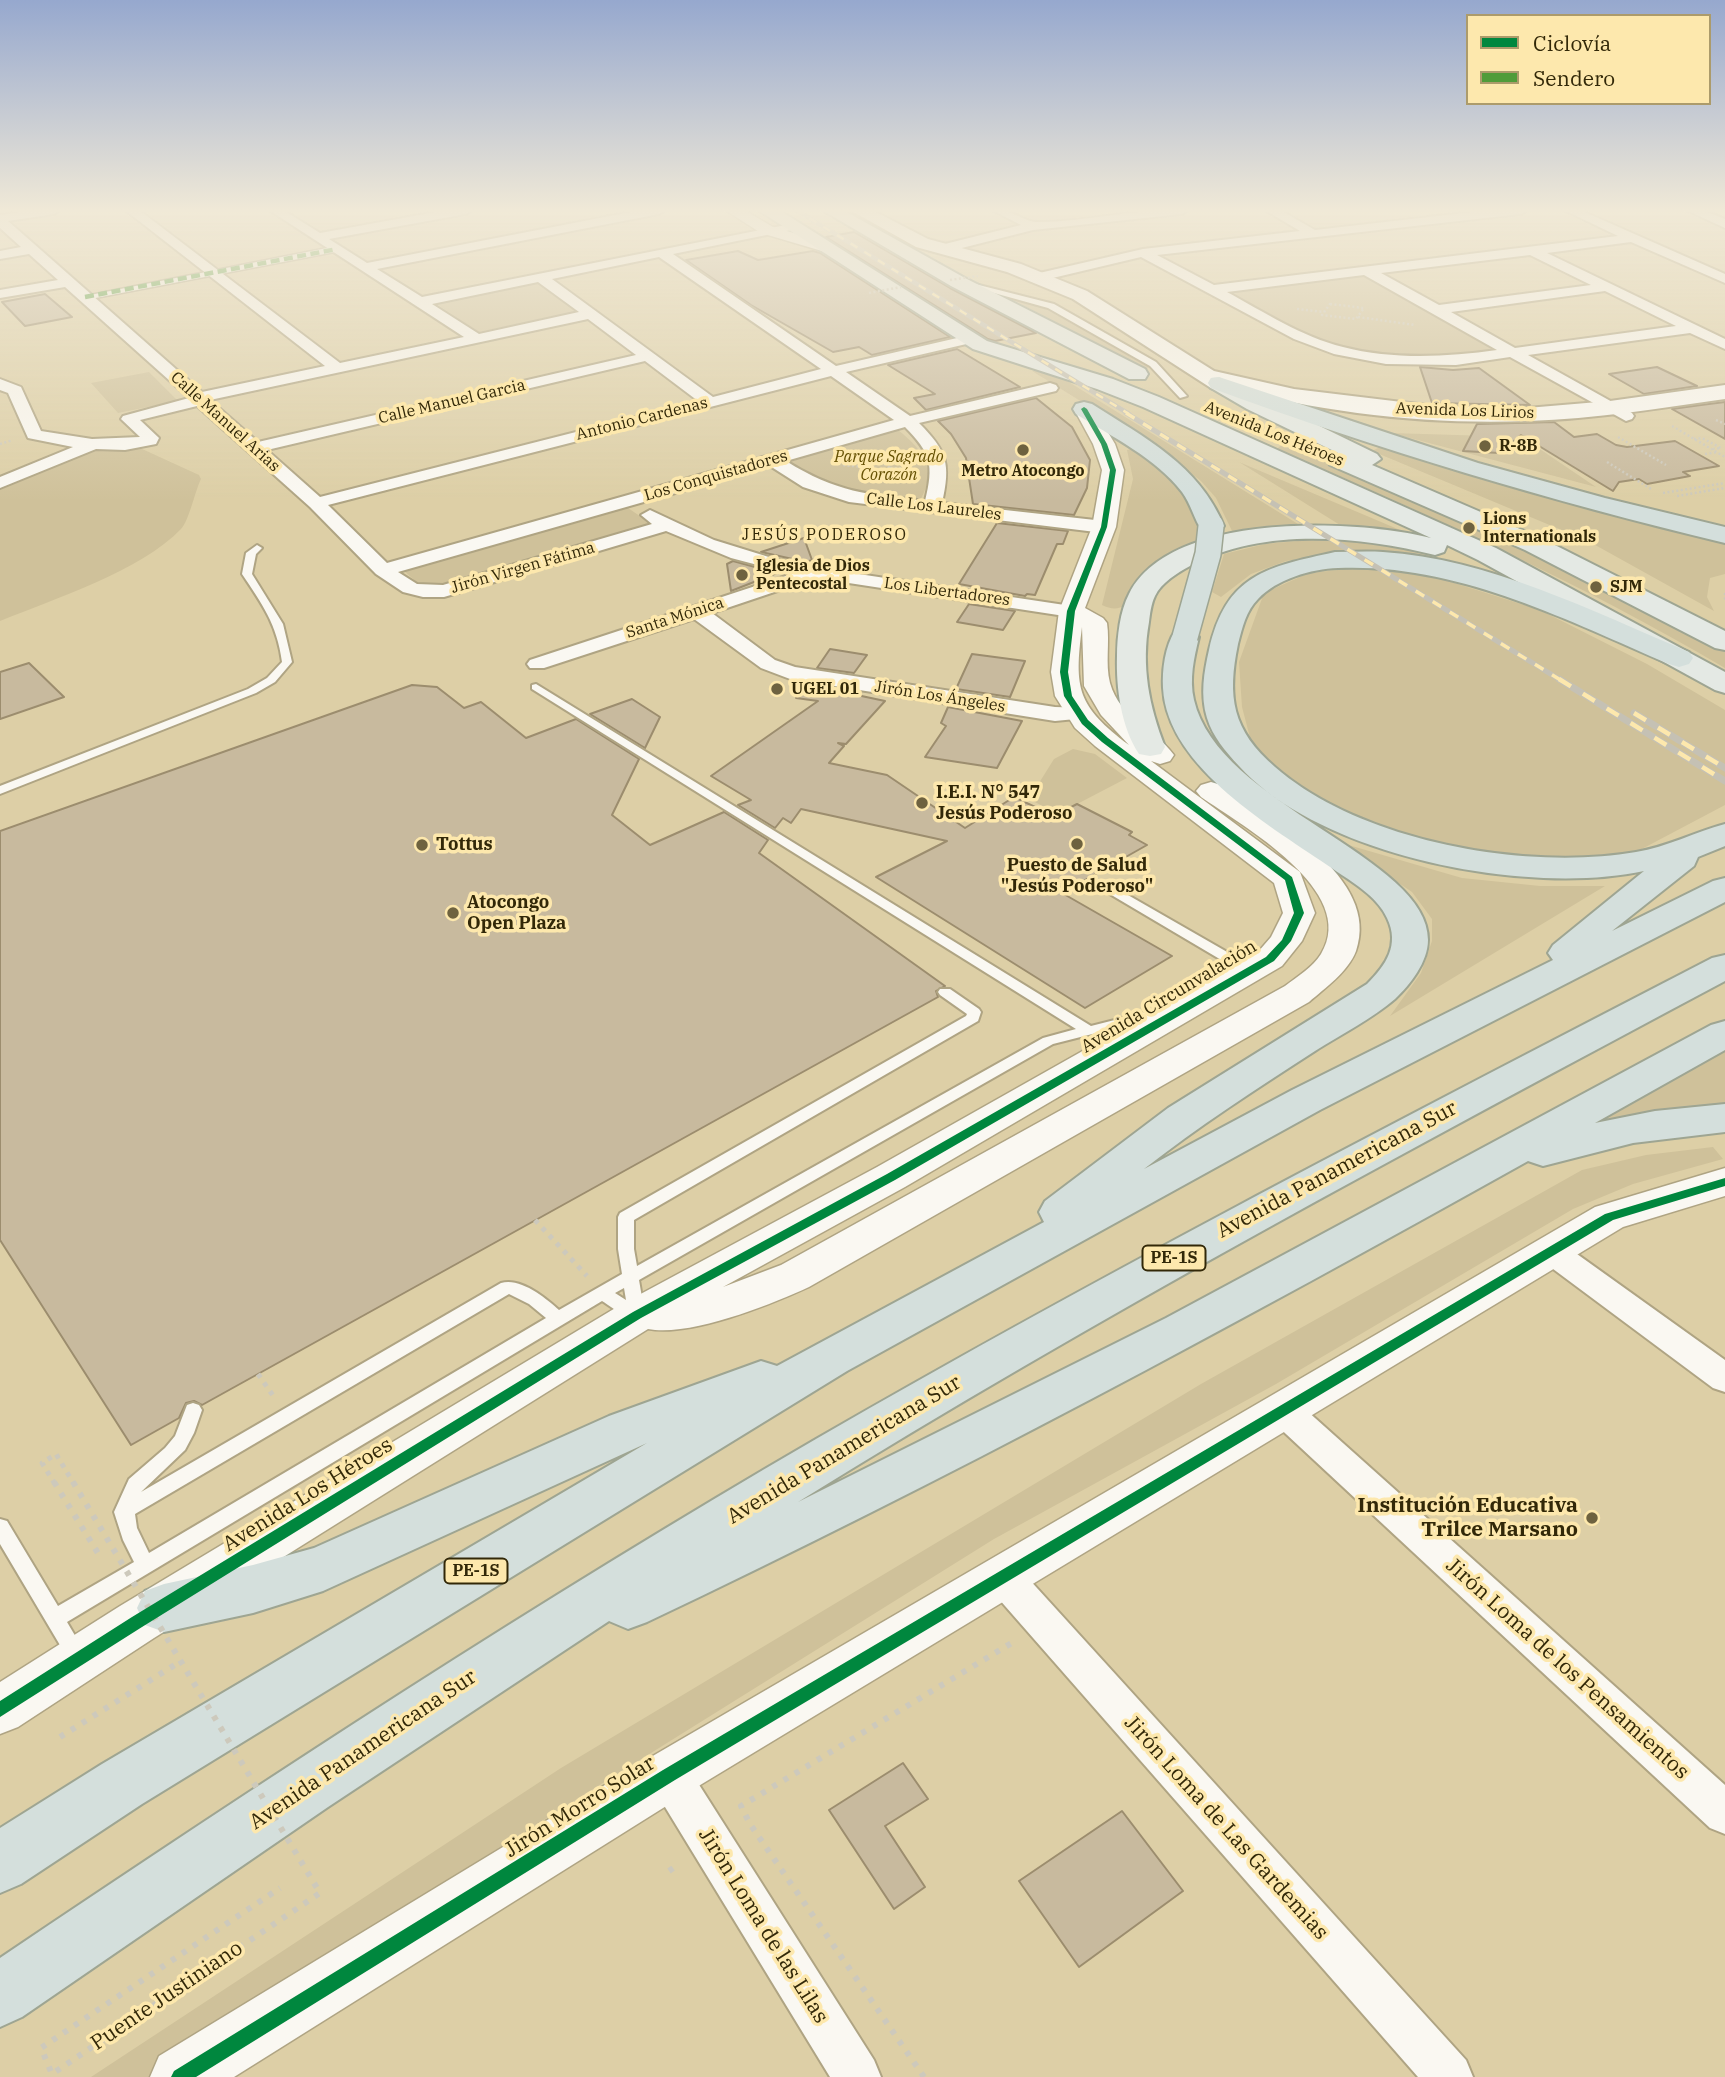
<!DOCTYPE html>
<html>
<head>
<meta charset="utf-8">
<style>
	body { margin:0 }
	#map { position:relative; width:1725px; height:2077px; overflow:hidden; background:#ddcfa6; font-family:"IBM Plex Serif",serif }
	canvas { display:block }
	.legend { position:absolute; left:1466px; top:14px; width:245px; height:91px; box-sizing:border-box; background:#fde8ad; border:2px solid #ac9b6b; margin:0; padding:9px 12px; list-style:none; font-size:21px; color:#322808 }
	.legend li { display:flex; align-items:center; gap:14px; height:35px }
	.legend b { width:35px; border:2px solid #ac9b6b }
</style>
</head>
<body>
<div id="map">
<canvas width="1725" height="2077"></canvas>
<ul class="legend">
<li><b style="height:9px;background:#00873e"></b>Ciclovía</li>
<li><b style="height:9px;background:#509c3a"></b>Sendero</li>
</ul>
</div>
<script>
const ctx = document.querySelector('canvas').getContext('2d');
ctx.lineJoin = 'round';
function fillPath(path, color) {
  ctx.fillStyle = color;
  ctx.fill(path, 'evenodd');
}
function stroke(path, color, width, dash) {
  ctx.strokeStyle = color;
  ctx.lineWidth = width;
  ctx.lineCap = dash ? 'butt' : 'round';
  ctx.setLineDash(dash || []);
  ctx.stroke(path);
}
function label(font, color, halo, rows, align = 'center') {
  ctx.font = font + ' "IBM Plex Serif",serif';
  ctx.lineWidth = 7;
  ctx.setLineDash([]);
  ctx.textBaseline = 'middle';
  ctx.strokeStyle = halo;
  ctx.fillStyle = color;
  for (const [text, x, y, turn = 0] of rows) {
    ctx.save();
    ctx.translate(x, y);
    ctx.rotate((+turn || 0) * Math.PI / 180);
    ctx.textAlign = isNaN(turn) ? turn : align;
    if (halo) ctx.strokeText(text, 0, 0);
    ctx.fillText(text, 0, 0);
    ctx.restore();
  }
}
fillPath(new Path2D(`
	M1364,275L1497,351C1428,361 1359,361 1295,332C1271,321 1247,305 1224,292Z
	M539,282L578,311L479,332L435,303Z
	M1016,301L1037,304L1149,367L1146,370L1083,339Z
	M1032,371H1051L1306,529L1234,535L1216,498L1201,481L1169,456Z
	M149,372L178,401L118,413L91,383Z
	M898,430C926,452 938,472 918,504L825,485L785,461Z
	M1391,433L1522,437L1596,487Z
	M1281,445L1416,497L1536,551L1725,652V668C1581,583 1430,515 1277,449Z
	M105,446L140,448L199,475L201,479C195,491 189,521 181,529C141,571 54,599 0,621V487Z
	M1382,446L1725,539V574L1710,578L1707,597L1714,611L1588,541L1372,451Z
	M1131,449L1151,461L1194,496L1203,534L1126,605C1117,610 1111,609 1102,605L1133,479L1127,450Z
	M1239,462L1419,538L1340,525Z
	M628,508L653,525L442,586L420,585L404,571Z
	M1320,539L1380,542L1457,563L1320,556L1286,561L1251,574L1221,597L1212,592L1224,554L1265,544Z
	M1357,568L1426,574L1540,610L1647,664L1725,710V805L1638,851L1561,862L1471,854L1405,836L1318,799L1253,749L1242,707L1239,662L1264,593L1309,573Z
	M1073,749L1095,754L1127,778L1058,814L1029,799L1054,759Z
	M1338,842L1462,878L1540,886H1605L1390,1016L1421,973L1432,941V919L1412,892Z
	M1725,1049V1105L1646,1112L1571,1126Z
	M1713,1147L1723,1159L1633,1184L1573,1209L1276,1384L994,1539L364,1932L150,2077H91L561,1768L1201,1384L1582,1170L1646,1155Z`), '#cfc19a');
const building = new Path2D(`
	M854,232L950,288L1036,333L995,341L988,339L826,237Z
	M738,251L758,260L813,251L820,253L950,337L872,355L859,347L833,352L751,305L686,260Z
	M45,294L72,317L25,326L2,302Z
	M957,349L1020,387L926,410L914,398L935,394L888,365Z
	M1420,367L1453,370L1479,368L1530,405L1432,403Z
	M1657,367L1697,386L1644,394L1609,374Z
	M1036,398L1072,427L1090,460L1087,488L1074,515L973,504L966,458L951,434L938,421Z
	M1725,402V439L1672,409L1701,405Z
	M1554,422L1574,437L1597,434L1616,445L1627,447L1675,441L1719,466L1683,472L1690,476L1647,484L1639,479L1619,482L1613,491L1521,435L1499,453L1463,451L1477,424Z
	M997,523L1068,531L1063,544H1057L1035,595L1027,594L1025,596L959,584Z
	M804,538L812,560L806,562L761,552Z
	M733,561L777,573L731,591L727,564Z
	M969,604L1015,611L1003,630L957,622Z
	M830,649L867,655L854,673L817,668Z
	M972,654L1025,661L1010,697L956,689Z
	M29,663L64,697L0,719V672Z
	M805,684L885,701L846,744L838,743L844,746L829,763L887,775L965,828L1014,797L1054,816L1077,804L1132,832L1129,835L1147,845L1062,893L1172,956L1085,1008L876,877L947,841L801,809L791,823L783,818L775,828L738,805L751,800L711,776L818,701L796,698Z
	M412,685L437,687L464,708L481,702L526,738L576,719L639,759L612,815L650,845L724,812L768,840L759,853L945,986L936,991L938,997L202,1405L194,1401L186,1403L179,1418L131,1445L0,1240V831Z
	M632,699L660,717L645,748L590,714Z
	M948,707L1022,721L997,768L925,757L946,726L941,723Z
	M903,1763L928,1799L885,1826L925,1887L894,1909L829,1810Z
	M1122,1811L1183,1891L1079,1967L1019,1881Z`);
fillPath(building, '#c8ba9e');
stroke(building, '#9c8d6e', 2);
const service = new Path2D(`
	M971,283L1054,304L1156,362L1187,396L1180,398L1150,366L1048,308L969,286Z
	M257,545L262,548L256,554L252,574L283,624L292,662L275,682L256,693L0,794V786L248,689L267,678L282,662C277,624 262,604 242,574L246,553Z
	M536,684L1091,1026L1162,1008L1169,1012L1167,1015L1053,1044L639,1280L645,1315L643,1320C629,1323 614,1308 602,1301L67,1622L87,1656L84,1662L77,1665L70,1662L0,1544V1519L7,1521L58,1606L134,1562L123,1540L114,1512L129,1479L165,1448L175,1436L187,1405L193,1403L199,1405L202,1410L194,1433L185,1450L141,1492L501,1283C520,1277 546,1298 559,1310L622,1274L618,1249V1217L620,1213L966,1016L967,1014L940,995L938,992L940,989H950L979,1009L981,1012L978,1021L634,1220V1249L637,1266L1043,1038L1076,1029L532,689V685ZM624,1288L626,1300L615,1293ZM509,1294L529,1304L546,1318L149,1553L137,1528L135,1514Z
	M1107,883L1255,968L1257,971L1250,975L1245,974L1103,890L1101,887L1103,884Z`);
const pedestrian = new Path2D(`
	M337,246L342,249L340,251L85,300L80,297Z`);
const minor = new Path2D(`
	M33,210H60L54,214L8,221L202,392L325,366L125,210H139L340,363L464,337L269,210H283L320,233L447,210H472L466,214L329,239L367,263L641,210H665L659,214L377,269L422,297L796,223V229L673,254L836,366L970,335L975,336L977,339L975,342L846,372L910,416L1050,383L1056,385L1058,388L1056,391L919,423C947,451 951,464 942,503L1104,521L1113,527L1111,531L1104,533L849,502L803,487L770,466L398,572L417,584L443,585L652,524L641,515L650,510L714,540L772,558L832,570L1078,607L1081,611L1078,615L1071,617L816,578L712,613L775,660L795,667L1055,707L1086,708L1089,713L1086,718L1055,721L790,679L761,668L694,619L544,668H530L527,664L530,660L792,574L731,558L666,531L444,597H423L403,592L376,574L310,507L197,406L140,420L159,438L156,444L125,450L96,449L0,488V477L73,447L28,438L8,393L0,390V379L21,387L41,431L92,439L140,437L121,419L123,416L189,398L65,287L0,298V290L58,280L29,254L0,259V251L21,247L0,228V215ZM659,257L821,369L713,397L552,279ZM538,282L579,312L479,334L432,304ZM588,319L636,355L258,442L210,400ZM645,361L698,401L320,497L267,450ZM831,376L894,420L387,563L328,505ZM905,427C931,453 934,465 925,501C867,494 837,493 786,461Z
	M992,210C1014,209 1023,222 1038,222C1088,222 1137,208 1188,210L1182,214L1033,230L942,253L937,252V246L1021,225Z
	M1265,210H1280L1315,230L1490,210H1527L1521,214L1157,255L1214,285L1618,236L1564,210H1580L1725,274V283L1631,242L1547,253L1725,339V349L1690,333L1528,355L1632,413L1634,416L1632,419L1626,421L1510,357L1456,365L1386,364L1334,354L1294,339L1141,257L1040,281L1033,277L1035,274L1143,249L1300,231ZM1530,255L1591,285L1439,305L1381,273ZM1364,275L1497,350C1447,357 1393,360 1343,347C1302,337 1264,312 1227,292ZM1605,291L1676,326L1515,348L1451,312Z
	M1686,210H1702L1725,219V228Z
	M1552,1240L1563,1244L1725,1360V1392L1713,1388L1541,1260L1536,1252L1541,1244Z
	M1284,1397L1296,1401L1725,1785V1834L1710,1828L1272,1421L1267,1411L1272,1401Z
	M1004,1561L1017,1566L1466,2060L1473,2077H1418L991,1590L985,1578L991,1566Z
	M669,1755L684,1761L874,2060L881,2077H830L654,1789L648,1775L654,1761Z`);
const tertiary = new Path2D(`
	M725,210H744L773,227L828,243L830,246L822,251L761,233Z
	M1084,403L1091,405L1094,409L1115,444L1124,470L1116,527L1085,608L1103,618L1107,623C1110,643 1105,663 1110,683C1120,719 1155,728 1174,755L1170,761L1160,764L1151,761L1300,872L1315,913L1302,941L1282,966L905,1187L723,1287L781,1265L1285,986C1297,977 1313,967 1321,954C1360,891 1241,825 1201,797L1196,791L1201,785L1211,782L1221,785C1271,818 1382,878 1356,951C1348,972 1325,988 1309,1002L809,1287C770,1305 690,1337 648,1329L154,1638L18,1727L0,1734V1682L120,1606L622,1304L877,1167L1258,952L1271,937L1283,913L1274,883L1095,746L1075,728L1055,696L1051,672L1059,611L1092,527L1102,470L1093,444L1074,409L1077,405ZM1082,627L1084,686L1101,715L1129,745C1077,706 1074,689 1082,627Z
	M1725,1168V1196L1623,1227L687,1793L234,2077H150L159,2056L651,1757L1595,1207Z`);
const secondary = new Path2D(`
	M850,210H872L928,239L1021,264L1087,291L1214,371L1294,389L1435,406L1527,408L1610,401L1725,385V399C1660,408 1595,419 1529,421C1428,425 1324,413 1227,387L1219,389L1211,388L1073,299L1007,272L916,247Z`);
const primary = new Path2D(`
	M758,210H779L987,341L1113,379L1159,397L1496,548L1725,672V693L1715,690L1478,560L1447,545L1444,552L1435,555C1359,536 1262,527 1190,566C1177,573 1161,583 1155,596C1151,604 1150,614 1149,622C1141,666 1149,706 1165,747L1161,754L1150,756L1139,754C1121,727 1116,688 1117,656C1117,637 1120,611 1129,594C1170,511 1356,519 1431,538L1143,407L1097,389L973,349Z
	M822,210H843L965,278L1145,369L1148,374L1145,379H1129L951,286Z
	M1219,377L1377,454L1381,459L1372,465L1543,539L1725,631V650L1715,648L1525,550L1330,465L1326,460L1330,455L1338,453L1247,409L1211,388L1208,383L1211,378Z`);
const motorway = new Path2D(`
	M1219,377L1478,463L1605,498L1725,527V543C1550,501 1380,450 1211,388L1208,383L1211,378Z
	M1084,402L1092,404C1145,438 1199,465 1224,526L1220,531L1211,534L1202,531C1194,519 1191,504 1182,492C1156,458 1112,437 1076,414L1073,409L1076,404Z
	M1335,552C1351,552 1367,551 1383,552C1487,558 1594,612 1689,652L1693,658L1689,664L1679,667L1669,664C1564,619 1456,563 1338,568C1311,569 1277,579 1258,599C1246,611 1242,628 1238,644C1227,697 1232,730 1275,767C1361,842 1526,871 1636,852C1667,847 1695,832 1725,824V846L1698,857L1694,866L1612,931L1713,881L1725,878V902L1320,1110L847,1371L142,1804L21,1884L0,1893V1828L102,1764L647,1443L323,1591L253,1613L164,1632L145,1625L137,1608L145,1591L164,1584L253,1565L314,1548L609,1416L761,1361L777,1366L1044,1222L1039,1212L1045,1201L1168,1108L1367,984C1386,965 1400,945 1387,918C1377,896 1352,882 1333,869C1274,828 1167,768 1163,688C1162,670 1165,646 1175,631L1185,629L1195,631L1199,637C1194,658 1189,679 1194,700C1218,805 1429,857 1428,940C1428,962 1410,985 1395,999C1372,1019 1340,1035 1315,1051C1256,1089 1199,1126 1144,1169L1292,1090L1553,960L1548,953L1553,945L1644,871C1528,896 1321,857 1239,766C1225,751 1213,737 1207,718C1200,695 1204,672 1209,650C1226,574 1267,567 1335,552Z
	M1725,955V981C1412,1148 1099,1315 798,1502L1166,1318L1711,1025L1725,1021V1050L1595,1123L1655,1111L1725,1104V1132L1633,1143L1543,1166L1528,1161C1238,1323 947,1480 647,1622L628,1629L609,1621L328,1807L22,2017L0,2027V1958C267,1778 537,1601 816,1439C1110,1269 1411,1114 1712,958Z`);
stroke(service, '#afa483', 4);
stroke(pedestrian, '#afa483', 3);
stroke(minor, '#afa483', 4);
stroke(tertiary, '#afa483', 3);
stroke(secondary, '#afa483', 4);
stroke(primary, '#9ea592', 4);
stroke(motorway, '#9ea592', 4);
stroke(new Path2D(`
	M1330,304L1364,308L1356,319L1322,315Z
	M1297,309L1324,312
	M1358,317L1415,325
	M1716,420L1725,424
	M1672,426L1725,457
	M1618,437L1666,465
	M1694,439L1702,438L1721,448L1713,449
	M0,444L13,440
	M1705,454L1718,452
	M1607,462L1651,489
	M871,463H883L890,468L880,473L865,470L863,467Z
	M843,465L863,467
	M890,468L913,469
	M1663,493L1725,483
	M1677,496L1725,488
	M1725,593V601`), '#cdc9bc', 2.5, [2, 2.5]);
stroke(new Path2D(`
	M535,1220L587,1276
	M258,1374L274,1397`), '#cdc9bc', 5, [4.5, 6]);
stroke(new Path2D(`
	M60,1737L181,1661
	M669,1871L679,1864
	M924,2077L750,1824L741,1806L1015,1641`), '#cdc9bc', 6, [5, 8]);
fillPath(service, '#faf8f2');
fillPath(pedestrian, '#faf8f2');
fillPath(minor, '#faf8f2');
fillPath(tertiary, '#faf8f2');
fillPath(secondary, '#faf8f2');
fillPath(primary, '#e4e9e4');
fillPath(motorway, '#d4dfdc');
const railFar2 = new Path2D(`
	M796,210L1129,414`);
const railFar1 = new Path2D(`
	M1126,413L1562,681`);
const rail = new Path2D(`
	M1559,679L1725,781
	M1634,713L1725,768`);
stroke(railFar2, '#c5c1b4', 4.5);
stroke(railFar1, '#c5c1b4', 5);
stroke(rail, '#c5c1b4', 7);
stroke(railFar2, '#fde8ad', 2.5, [8]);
stroke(railFar1, '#fde8ad', 3.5, [10]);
stroke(rail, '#fde8ad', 4.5, [14]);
const motorwayBridge = new Path2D(`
	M1185,637L1208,554L1211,526`);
stroke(motorwayBridge, '#9ea592', 28, []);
stroke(new Path2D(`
	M950,280L978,276
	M869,293L901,287`), '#cdc9bc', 2.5, [2, 2.5]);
stroke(new Path2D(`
	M55,1484L42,1463L56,1454L74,1484`), '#cdc9bc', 5, [4.5, 6]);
stroke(new Path2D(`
	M54,1482L101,1558
	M73,1482L320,1893L52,2074L41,2048L280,1888`), '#cdc9bc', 6, [5, 8]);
stroke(motorwayBridge, '#d4dfdc', 25);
stroke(new Path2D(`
	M85,297L337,249`), '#509c3a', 4.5, [9, 4.5]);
fillPath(new Path2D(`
	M1084,407L1087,409L1107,444L1116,470L1107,527L1075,611L1068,672L1072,696L1088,720L1108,738L1292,877L1304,913L1291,941L1274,961L895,1180L641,1318L142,1627L0,1717V1701L132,1617L633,1312L887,1174L1266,957L1282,940L1294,913L1285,880L1102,742L1082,724L1064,696L1060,672L1067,611L1101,527L1110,470L1101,444L1081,409Z
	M1725,1178V1186L1613,1220L675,1780L196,2077H171L174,2071L663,1770L1605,1214Z`), '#00873e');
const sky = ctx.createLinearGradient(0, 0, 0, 501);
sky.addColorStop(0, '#96a8ce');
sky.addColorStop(0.42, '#f0e9d7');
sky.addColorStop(1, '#f0e9d700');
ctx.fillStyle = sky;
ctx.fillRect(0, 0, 1725, 501);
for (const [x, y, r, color] of [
	[1485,446,7,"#6e623f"],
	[1023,450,7,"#6e623f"],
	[1469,528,7,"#6e623f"],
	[742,575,7,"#6e623f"],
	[1596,587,7,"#6e623f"],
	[777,689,7,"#6e623f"],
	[922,803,7,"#6e623f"],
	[1077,844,7,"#6e623f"],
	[422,845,7,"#6e623f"],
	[453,913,7,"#6e623f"],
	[1592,1518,7,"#6e623f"]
]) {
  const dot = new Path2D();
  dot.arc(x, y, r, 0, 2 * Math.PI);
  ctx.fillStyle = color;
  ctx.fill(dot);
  stroke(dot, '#fde8ad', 2.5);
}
label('16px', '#322808', '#fde8ad', [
	["Calle Manuel Garcia",452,402,-13],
	["Avenida Los Lirios",1465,411,2],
	["Antonio Cardenas",642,419,-14],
	["Calle Manuel Arias",225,422,42],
	["Avenida Los Héroes",1274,434,22],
	["Los Conquistadores",716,476,-16],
	["Calle Los Laureles",934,507,7],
	["Jirón Virgen Fátima",523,568,-16],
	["Los Libertadores",947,592,8],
	["Santa Mónica",675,618,-18],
	["Jirón Los Ángeles",940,697,9]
]);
label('bold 16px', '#322808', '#fde8ad', [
	["R-8B",1499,446],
	["Metro Atocongo",1023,471,"center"],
	["Lions",1483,519],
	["Internationals",1483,537],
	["Iglesia de Dios",756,566],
	["Pentecostal",756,584],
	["SJM",1610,587],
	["UGEL 01",791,689]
], 'left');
label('italic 16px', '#655003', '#fde8ad', [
	["Parque Sagrado",889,457],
	["Corazón",889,475]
]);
ctx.letterSpacing = '2px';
label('16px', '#322808', '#fde8ad', [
	["JESÚS PODEROSO",825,535]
]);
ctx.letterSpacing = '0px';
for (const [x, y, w] of [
	[1174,1258,63],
	[476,1571,63]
]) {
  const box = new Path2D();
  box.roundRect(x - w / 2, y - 12.5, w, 25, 5);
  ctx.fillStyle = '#fde8ad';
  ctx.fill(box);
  stroke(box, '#322808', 2);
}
label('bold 16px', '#322808', null, [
	["PE-1S",1174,1258],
	["PE-1S",476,1571]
]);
label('bold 18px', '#322808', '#fde8ad', [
	["I.E.I. N° 547",936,793],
	["Jesús Poderoso",936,814],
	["Tottus",436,845],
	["Puesto de Salud",1077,866,"center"],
	["\"Jesús Poderoso\"",1077,887,"center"],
	["Atocongo",467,903],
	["Open Plaza",467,924]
], 'left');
label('18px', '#322808', '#fde8ad', [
	["Avenida Circunvalación",1169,997,-31]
]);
label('21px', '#322808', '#fde8ad', [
	["Avenida Panamericana Sur",1337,1170,-28],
	["Avenida Panamericana Sur",844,1450,-31],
	["Avenida Los Héroes",308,1495,-32],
	["Jirón Loma de los Pensamientos",1567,1669,42],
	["Avenida Panamericana Sur",363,1750,-34],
	["Jirón Morro Solar",580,1807,-32],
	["Jirón Loma de Las Gardemias",1226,1828,48],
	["Jirón Loma de las Lilas",763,1926,58],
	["Puente Justiniano",167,1996,-34]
]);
label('bold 21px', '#322808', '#fde8ad', [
	["Institución Educativa",1578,1506],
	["Trilce Marsano",1578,1530]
], 'right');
</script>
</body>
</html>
